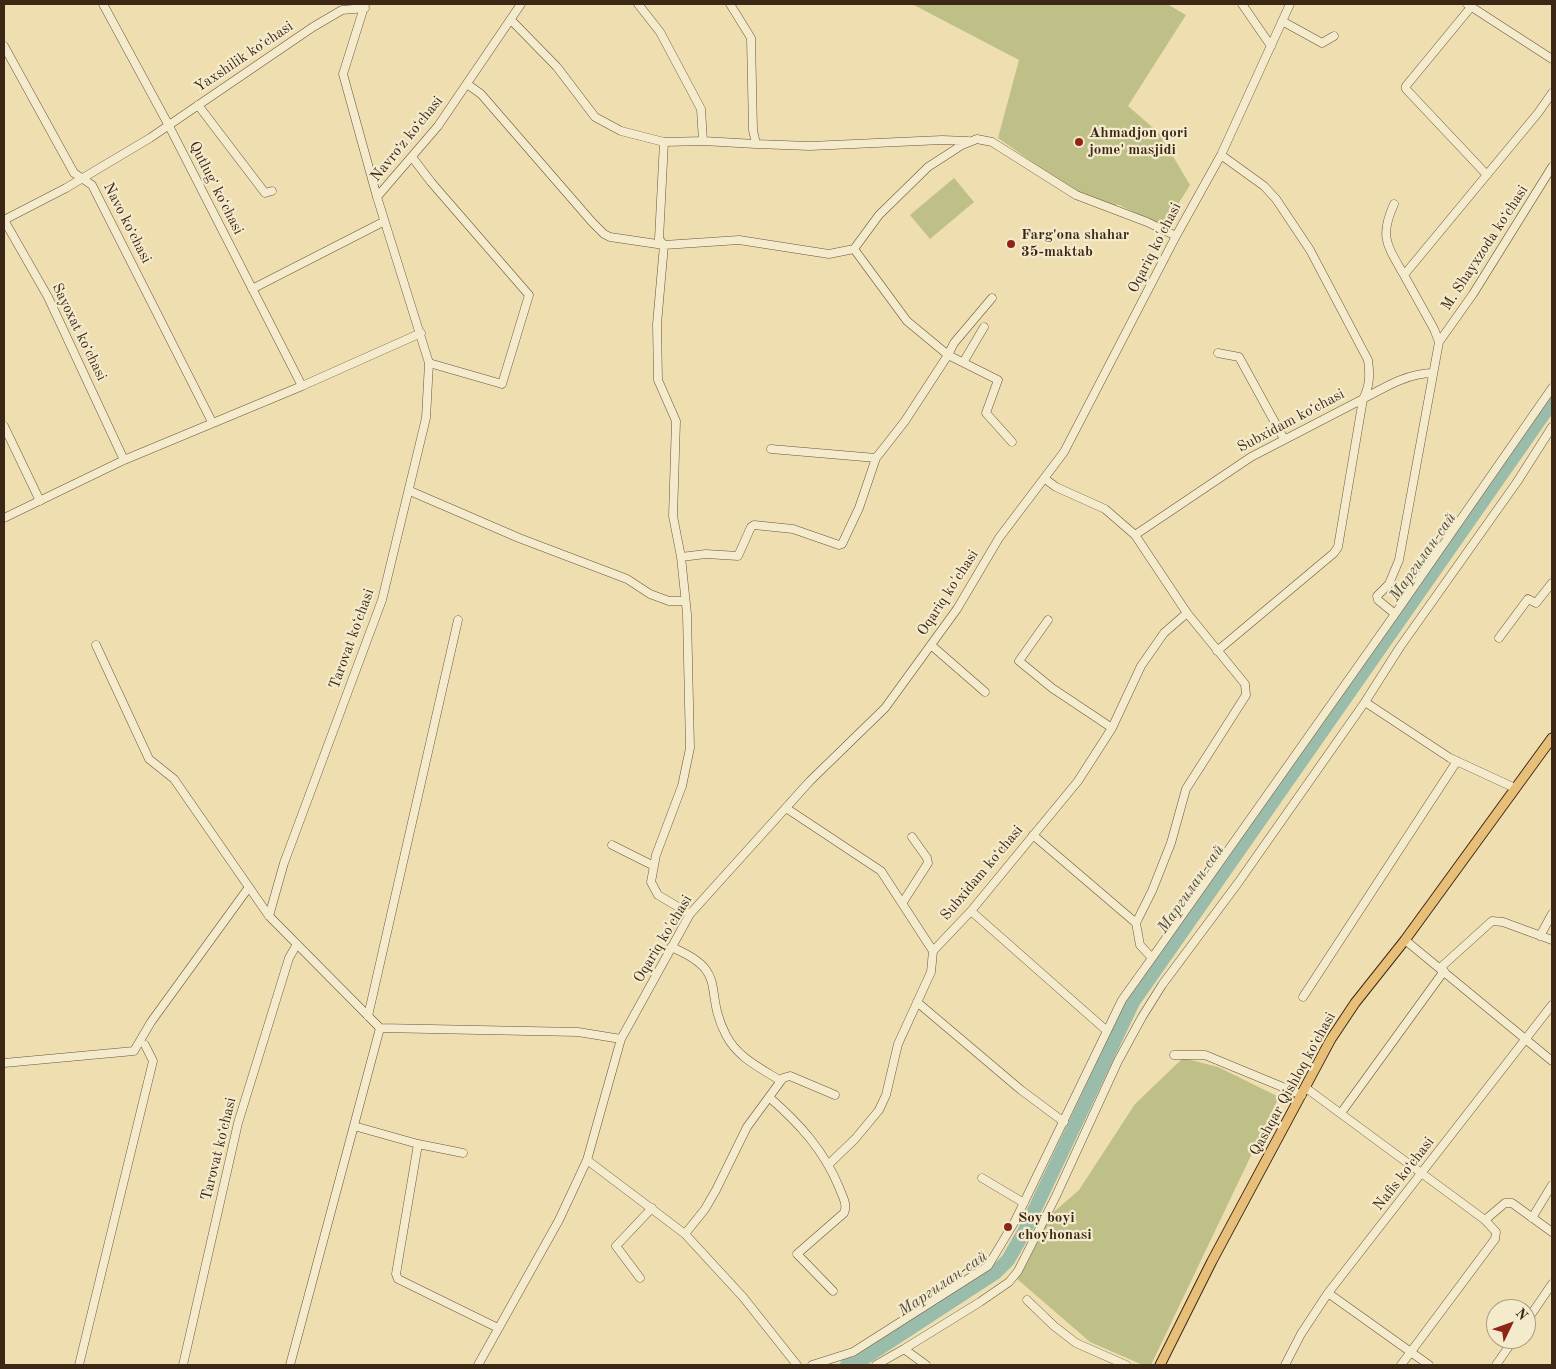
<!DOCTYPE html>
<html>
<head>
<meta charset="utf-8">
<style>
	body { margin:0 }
	#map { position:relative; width:1556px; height:1369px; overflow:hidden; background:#eedeb0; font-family:"Old Standard TT",serif }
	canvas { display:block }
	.frame { position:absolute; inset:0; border:5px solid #3c2717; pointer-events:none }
	.north { position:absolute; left:1486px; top:1299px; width:50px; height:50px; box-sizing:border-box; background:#f4eacc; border:1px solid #aa9c84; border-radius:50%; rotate:48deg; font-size:14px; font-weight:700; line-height:20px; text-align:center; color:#3c2717 }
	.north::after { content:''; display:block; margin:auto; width:18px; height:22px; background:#8f2418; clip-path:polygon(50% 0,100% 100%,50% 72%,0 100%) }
</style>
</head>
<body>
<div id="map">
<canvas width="1556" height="1369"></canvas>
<div class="frame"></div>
<div class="north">N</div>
</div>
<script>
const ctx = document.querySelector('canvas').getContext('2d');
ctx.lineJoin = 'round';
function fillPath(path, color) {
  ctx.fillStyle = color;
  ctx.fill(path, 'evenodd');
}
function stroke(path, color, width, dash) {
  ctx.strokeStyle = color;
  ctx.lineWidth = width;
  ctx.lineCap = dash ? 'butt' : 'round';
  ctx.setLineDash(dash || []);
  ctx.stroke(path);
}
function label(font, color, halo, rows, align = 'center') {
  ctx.font = font + ' "Old Standard TT",serif';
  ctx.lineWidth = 4.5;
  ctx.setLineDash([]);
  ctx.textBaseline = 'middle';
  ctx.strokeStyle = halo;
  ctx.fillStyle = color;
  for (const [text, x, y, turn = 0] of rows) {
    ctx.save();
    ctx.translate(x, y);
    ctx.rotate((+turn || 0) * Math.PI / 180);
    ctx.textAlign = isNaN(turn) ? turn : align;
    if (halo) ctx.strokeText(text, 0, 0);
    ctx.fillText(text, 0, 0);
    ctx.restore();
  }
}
fillPath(new Path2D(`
	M912,4H1167L1186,15L1128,106L1159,133L1190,185L1164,227L1117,204L1115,207L1068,187L998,138L1019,60Z
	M954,178L974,202L930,239L910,215Z
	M1183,1058L1218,1067L1279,1097L1151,1365H1143L1090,1342L1016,1278L1048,1217L1079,1190L1135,1104Z`), '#bfc087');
stroke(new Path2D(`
	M847,1365L857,1363L995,1273L1008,1260L1024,1232L1133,1002L1552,402`), '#99bcab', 14);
const minor = new Path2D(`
	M103,4L168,124L302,386
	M365,4L343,74L377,197
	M638,4L660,32L701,109L703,141L664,142L659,239L664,245L657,324L658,380L676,421L673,516L681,557L687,614L690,748L682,786L656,855L651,882L658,895L690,914
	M1242,4L1271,46
	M1467,4L1552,59
	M1471,7L1406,86V89L1487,175
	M512,21L557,67L595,117L621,131L664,142
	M1282,21L1322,43L1334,36
	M4,46L74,173L92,185L212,422
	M467,84L481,94L592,222L604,234L610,237L664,245L739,240L829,254L854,249L879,215L928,167L962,145L977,139L992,142L1076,195L1147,222L1176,236
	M1552,93L1538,113L1404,275L1434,329L1439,342L1399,560L1389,584L1377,596L1378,600L1395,614L1552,388
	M198,105L265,193L272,191
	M703,141L756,144L753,130L751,38L730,4
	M756,144L810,146L942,140L968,141
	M412,157L431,182L529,295L502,384L429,363
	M1394,204C1379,237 1387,245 1404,275
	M4,220L66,188L150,138L313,27L342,10L365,8
	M4,220L48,297L124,460
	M252,289L383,222
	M992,298L954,343L948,355L998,380L986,413L1012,442
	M1439,342L1473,294L1552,167
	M1218,353L1239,357L1284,439
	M964,361L984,327
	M4,426L40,501
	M771,449L876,458
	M1045,479L1056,487L1105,509L1135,535L1187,613L1245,684L1246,695L1186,789L1171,843L1152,891L1136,923
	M410,491L519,538L627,579L650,594L669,601H685
	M4,518L124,460L302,386L421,333
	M1135,535L1251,457L1363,399C1370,386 1370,374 1368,360L1310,250L1276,199L1264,186L1221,155
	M681,557L706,554L738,556L751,527L754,525L793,529L839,545L842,544L859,508L876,458L905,421L948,355L907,321L854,249
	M1048,620L1019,661L1052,688L1112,728
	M1499,638L1528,599L1536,603L1552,583
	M96,645L149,759L174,779L269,916L380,1028L578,1032L621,1039
	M931,645L985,692
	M1217,651L1334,553L1338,547L1363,399C1385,387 1408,373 1433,373
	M1365,702L1450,758L1515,788
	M786,808L881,871L933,951
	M612,845L654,866
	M903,902L928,863L927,858L912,837
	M971,911L1107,1031
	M269,916L284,863L382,600L426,418L429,363L377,197L438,126L521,4
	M1540,936L1552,914
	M1405,940L1552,1061
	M671,947C731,972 702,989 726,1035C737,1057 760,1068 781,1081
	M1152,958L1395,614
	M1440,968L1492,921L1503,922L1552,940
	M1303,997L1457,761
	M917,1002L1021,1090L1064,1122
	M368,1016L458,620
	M1174,1055H1205L1302,1095
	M4,1063L134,1051L151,1022L249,887
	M1306,1088L1485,1220L1496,1232L1495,1239L1401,1365
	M770,1098C800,1124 824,1151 839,1187C842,1196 848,1204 844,1213L797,1254L833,1291
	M1341,1113L1444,971
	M354,1126L418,1144L463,1153
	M418,1144L396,1274L398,1279L498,1328
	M587,1160L685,1234L743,1297L797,1365
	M829,1164L855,1139L879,1110L886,1095L898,1044L931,972L933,951L971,911L1078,781L1112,728L1141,666L1164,633L1187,613
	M982,1178L1024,1203
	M1532,1218L1552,1185
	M1485,1220L1505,1203H1512L1552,1232
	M685,1234L705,1209L716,1190L747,1127L783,1078L790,1076L835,1095
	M640,1278L616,1246L652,1208
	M1328,1293L1429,1365
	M1027,1300L1054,1326L1076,1343L1126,1365
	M1526,1322L1552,1284
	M79,1365L153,1061L145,1045
	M183,1365L238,1123L289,958L297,944
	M290,1365L380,1028
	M478,1365L559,1220L587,1160L621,1039L690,914L810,781L885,708L957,609L999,538L1064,452L1176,236L1221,155L1290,4
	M812,1365L853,1352L988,1266L1015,1221L1122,1000L1152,958L1140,945L1136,923L1033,835
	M876,1365L904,1349
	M926,1365L904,1349L980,1302L1009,1282L1018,1271L1056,1196L1118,1061L1142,1017L1162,985L1238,883L1365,702L1400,647L1517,482L1552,427
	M1285,1365L1301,1334L1328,1293L1552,1005
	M1496,1365L1514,1339`);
const major = new Path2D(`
	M1160,1365L1212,1261L1331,1039L1355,1003L1405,940L1552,738`);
stroke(minor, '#68553d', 9);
stroke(major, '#3c2717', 11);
stroke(minor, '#f4eacc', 8);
stroke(major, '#e7bf78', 9);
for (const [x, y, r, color] of [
	[1079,142,5,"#8f2418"],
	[1011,244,5,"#8f2418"],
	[1008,1227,5,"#8f2418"]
]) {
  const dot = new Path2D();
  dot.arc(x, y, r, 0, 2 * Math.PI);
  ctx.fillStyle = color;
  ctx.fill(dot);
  stroke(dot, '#f4eacc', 2);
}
label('15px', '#3c2717', '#f4eacc', [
	["Yaxshilik koʻchasi",244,57,-34],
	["Navroʻz koʻchasi",407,139,-51],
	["Qutlugʻ koʻchasi",216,188,63],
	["Navo koʻchasi",127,223,63],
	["Oqariq ko'chasi",1155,248,-63],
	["M. Shayxzoda koʻchasi",1485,248,-57],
	["Sayoxat koʻchasi",79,332,64],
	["Subxidam koʻchasi",1291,421,-28],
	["Oqariq ko'chasi",948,593,-57],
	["Tarovat koʻchasi",352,639,-70],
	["Subxidam koʻchasi",982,873,-50],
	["Oqariq ko'chasi",663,939,-59],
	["Qashqar Qishloq koʻchasi",1293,1084,-61],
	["Tarovat koʻchasi",219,1149,-76],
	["Nafis koʻchasi",1404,1174,-52]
]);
label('bold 15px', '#3c2717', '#f4eacc', [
	["Ahmadjon qori",1089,133],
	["jome' masjidi",1089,150],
	["Farg'ona shahar",1021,235],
	["35-maktab",1021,252],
	["Soy boyi",1018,1218],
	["choyhonasi",1018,1235]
], 'left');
label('italic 16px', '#534c3c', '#f4eacc', [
	["Маргилан-сай",1423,557,-55],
	["Маргилан-сай",1191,889,-55],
	["Маргилан-сай",943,1284,-34]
]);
</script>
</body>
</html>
